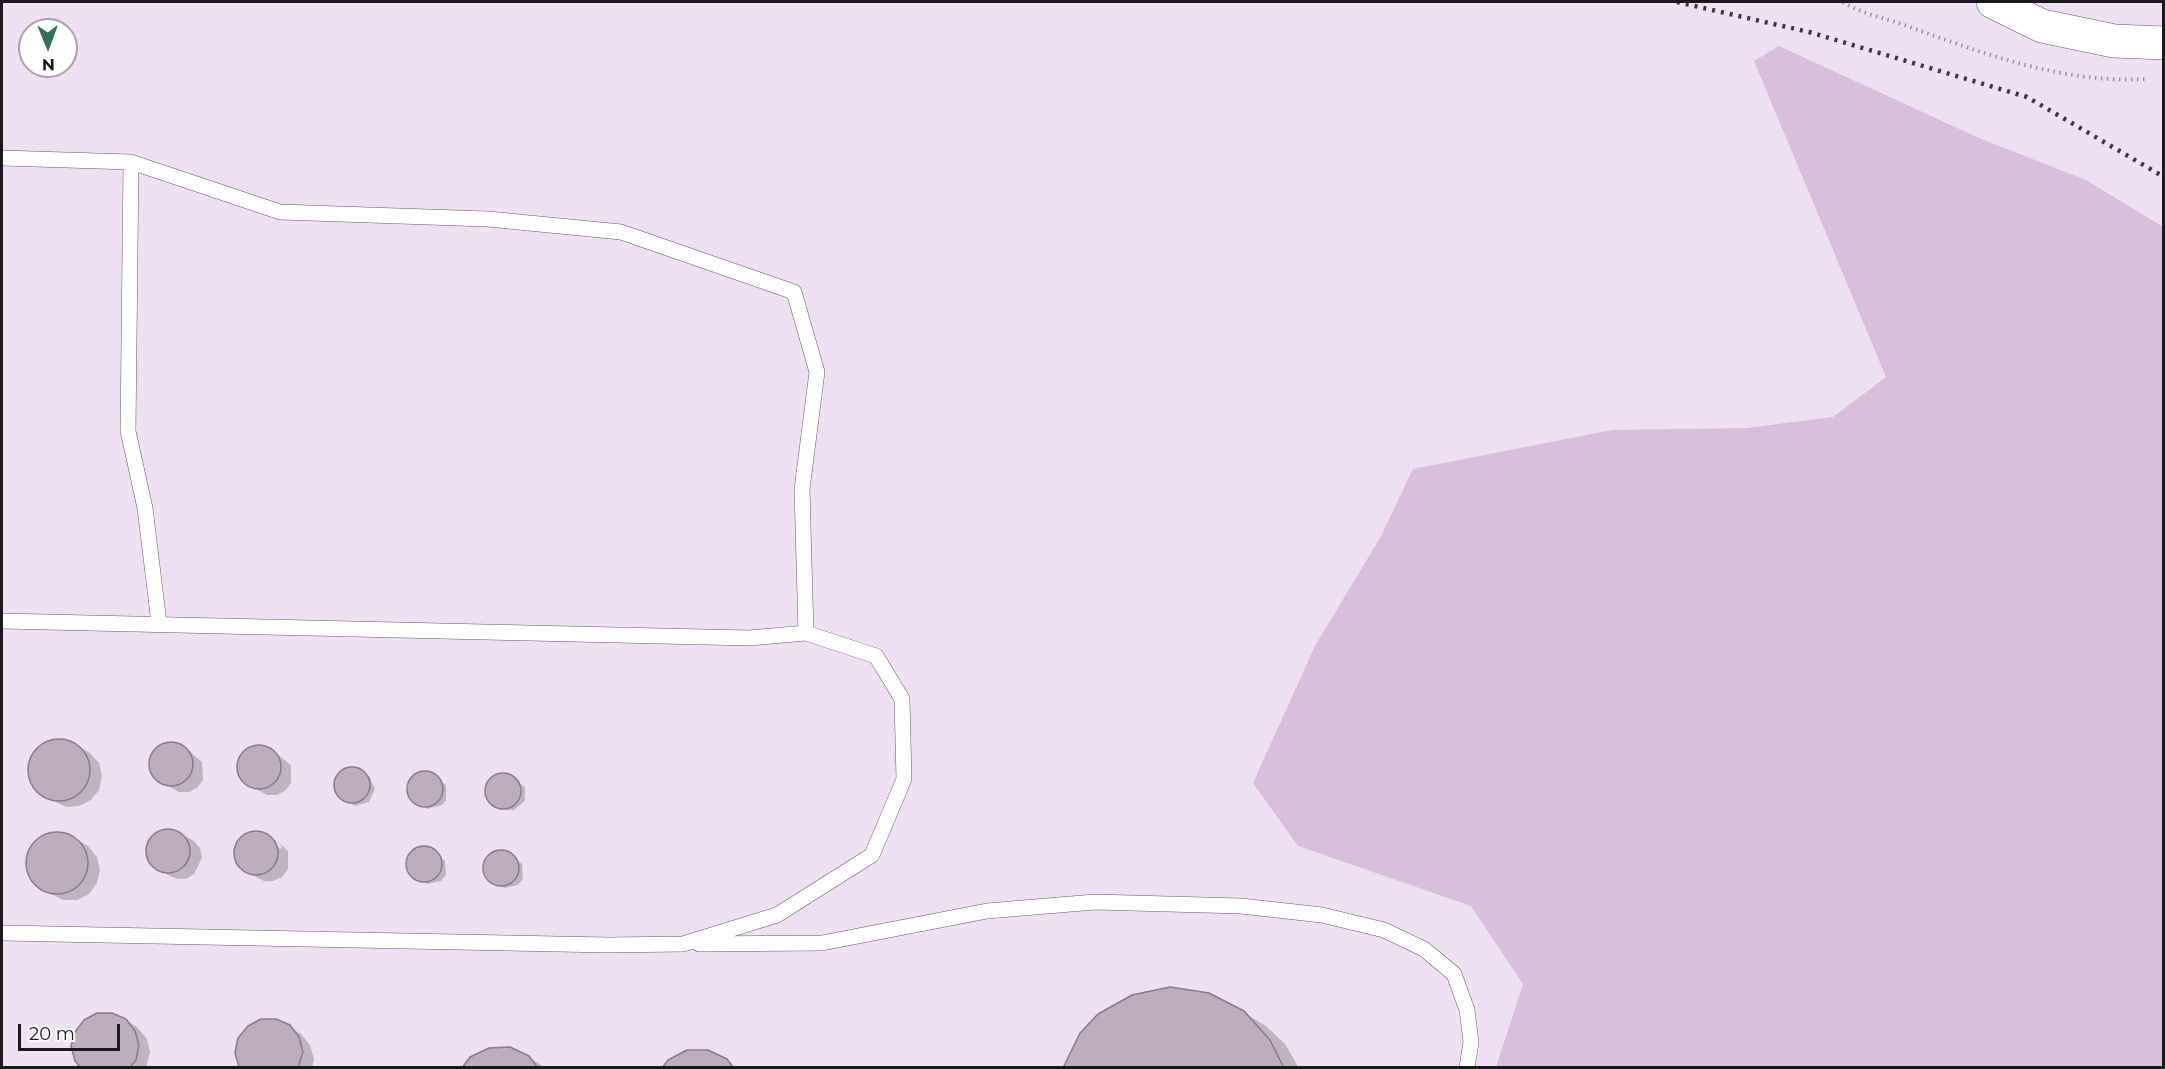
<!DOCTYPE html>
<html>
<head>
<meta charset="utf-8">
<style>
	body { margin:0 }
	#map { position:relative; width:2165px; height:1069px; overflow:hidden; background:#f0e0f3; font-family:Montserrat,sans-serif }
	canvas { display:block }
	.frame { position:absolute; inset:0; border:3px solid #1c161d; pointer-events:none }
	.north { position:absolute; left:18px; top:18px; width:60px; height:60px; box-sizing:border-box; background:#fff; border:2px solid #a4a2a5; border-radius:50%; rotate:179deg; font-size:16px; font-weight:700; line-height:24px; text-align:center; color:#1c161d }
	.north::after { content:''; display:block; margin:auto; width:21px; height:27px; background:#326f59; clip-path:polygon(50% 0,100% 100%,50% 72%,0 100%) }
	.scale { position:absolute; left:18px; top:1024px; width:102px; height:27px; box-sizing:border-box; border:3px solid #1c161d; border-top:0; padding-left:8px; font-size:18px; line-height:21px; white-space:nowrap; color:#1c161d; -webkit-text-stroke:4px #fff; paint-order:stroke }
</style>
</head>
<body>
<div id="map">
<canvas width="2165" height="1069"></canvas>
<div class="frame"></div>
<div class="north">N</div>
<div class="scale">20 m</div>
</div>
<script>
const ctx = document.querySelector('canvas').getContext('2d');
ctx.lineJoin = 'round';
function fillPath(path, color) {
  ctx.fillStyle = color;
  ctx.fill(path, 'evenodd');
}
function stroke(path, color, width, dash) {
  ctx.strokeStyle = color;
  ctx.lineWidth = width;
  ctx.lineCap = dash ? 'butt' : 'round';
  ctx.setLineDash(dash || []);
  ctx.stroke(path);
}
fillPath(new Path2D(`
	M1779,46L1979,138L2086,180L2163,227V1067H1496L1523,984L1471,906L1298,846L1253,783L1315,646L1380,538L1413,469L1612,430L1747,428L1833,417L1886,377L1754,61Z`), '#dabede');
fillPath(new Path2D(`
	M52,740H65L78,746L90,753L99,763L102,776L99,790L91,800L79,806L66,807L40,794L32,783L29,770L31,757L40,746Z
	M165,743H175L184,747L202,762L203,780L197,788L189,792H179L158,781L152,773L151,755Z
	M254,746H263L272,750L291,765V783L285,791L277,795H267L246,784L240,776L239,758Z
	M356,769L369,776L375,789L369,802L355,806L337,793L336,786L342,773Z
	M421,773H428L446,785V800L442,805L428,809L410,797V782Z
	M507,775L525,787V801L514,810H506L489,798L488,783L493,778Z
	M173,830L194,841L200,848L202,858L194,874L186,879H177L168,875L149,860L147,851L155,834Z
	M251,832H260L269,836L280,849L282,847L276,840L288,851V869L282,877L273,881H264L243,870L237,862L234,853L236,844Z
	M50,833H63L76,839L88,846L97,857L100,870L97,883L89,894L77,900H63L38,887L30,876L26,863L29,850L38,840Z
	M428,848L445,861L446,875L441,881L427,884L409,872V857L414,852Z
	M505,852L522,864L523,879L518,885L504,888L486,876V861L491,856Z
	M1196,991L1221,999L1266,1026L1285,1044L1299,1068H1065L1068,1056L1081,1034Z
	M125,1020L137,1027L147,1039L150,1052L146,1068H83Z
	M289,1027L301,1034L310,1045L314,1059L312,1068H241Z
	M528,1057L546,1068H464Z`), '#0003');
const building = new Path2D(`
	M28 770a31 31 0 1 1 62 0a31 31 0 1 1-62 0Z
	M149 764a22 22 0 1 1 44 0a22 22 0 1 1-44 0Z
	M237 767a22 22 0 1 1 44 0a22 22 0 1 1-44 0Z
	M334 785a18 18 0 1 1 36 0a18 18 0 1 1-36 0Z
	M407 789a18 18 0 1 1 36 0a18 18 0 1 1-36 0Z
	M485 791a18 18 0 1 1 36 0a18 18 0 1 1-36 0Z
	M146 851a22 22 0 1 1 44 0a22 22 0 1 1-44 0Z
	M234 853a22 22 0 1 1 44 0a22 22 0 1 1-44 0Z
	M26 863a31 31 0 1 1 62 0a31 31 0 1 1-62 0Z
	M406 864a18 18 0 1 1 36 0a18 18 0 1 1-36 0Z
	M483 868a18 18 0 1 1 36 0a18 18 0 1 1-36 0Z
	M1170,987L1209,993L1244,1011L1270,1040L1284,1068H1063L1080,1033L1098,1014L1132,995Z
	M97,1013H112L126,1019L135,1031L139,1045L136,1060L130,1068H81L75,1061L71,1046L75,1032L84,1020Z
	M261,1019H276L290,1025L299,1037L303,1052L298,1068L239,1067L235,1053L238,1038L248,1026Z
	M510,1047L529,1056L538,1068H462L470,1057L489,1048Z
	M687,1050H708L727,1059L734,1068H662L668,1060Z`);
fillPath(building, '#bdadbf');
stroke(building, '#8a7b8c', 1.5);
const service = new Path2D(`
	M2,158L131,162L280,212L488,219L621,232L794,292L817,372L802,489L806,633
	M131,162L128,431L145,508L159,623
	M2,621L749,638L806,633L876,656L902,699L904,779L872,855L777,915L683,944L608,945L2,933
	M699,944L822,943L987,911L1095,902L1241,906L1322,915L1384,930L1424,949L1454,974L1467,1010L1471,1042L1467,1068`);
const tertiary = new Path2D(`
	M1993,2L2042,26L2114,41L2164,43`);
stroke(service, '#665868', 16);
stroke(tertiary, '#665868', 34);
stroke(new Path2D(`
	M1843,2C1862,14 1885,18 1907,26C1985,54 2063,84 2148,79`), '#9e92a0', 4, [1.5, 4.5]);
stroke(service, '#fff', 15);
stroke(tertiary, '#fff', 33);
stroke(new Path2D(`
	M1677,2L1809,32L2027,97L2164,177`), '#3c353e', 4.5, [3, 6]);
</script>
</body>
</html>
